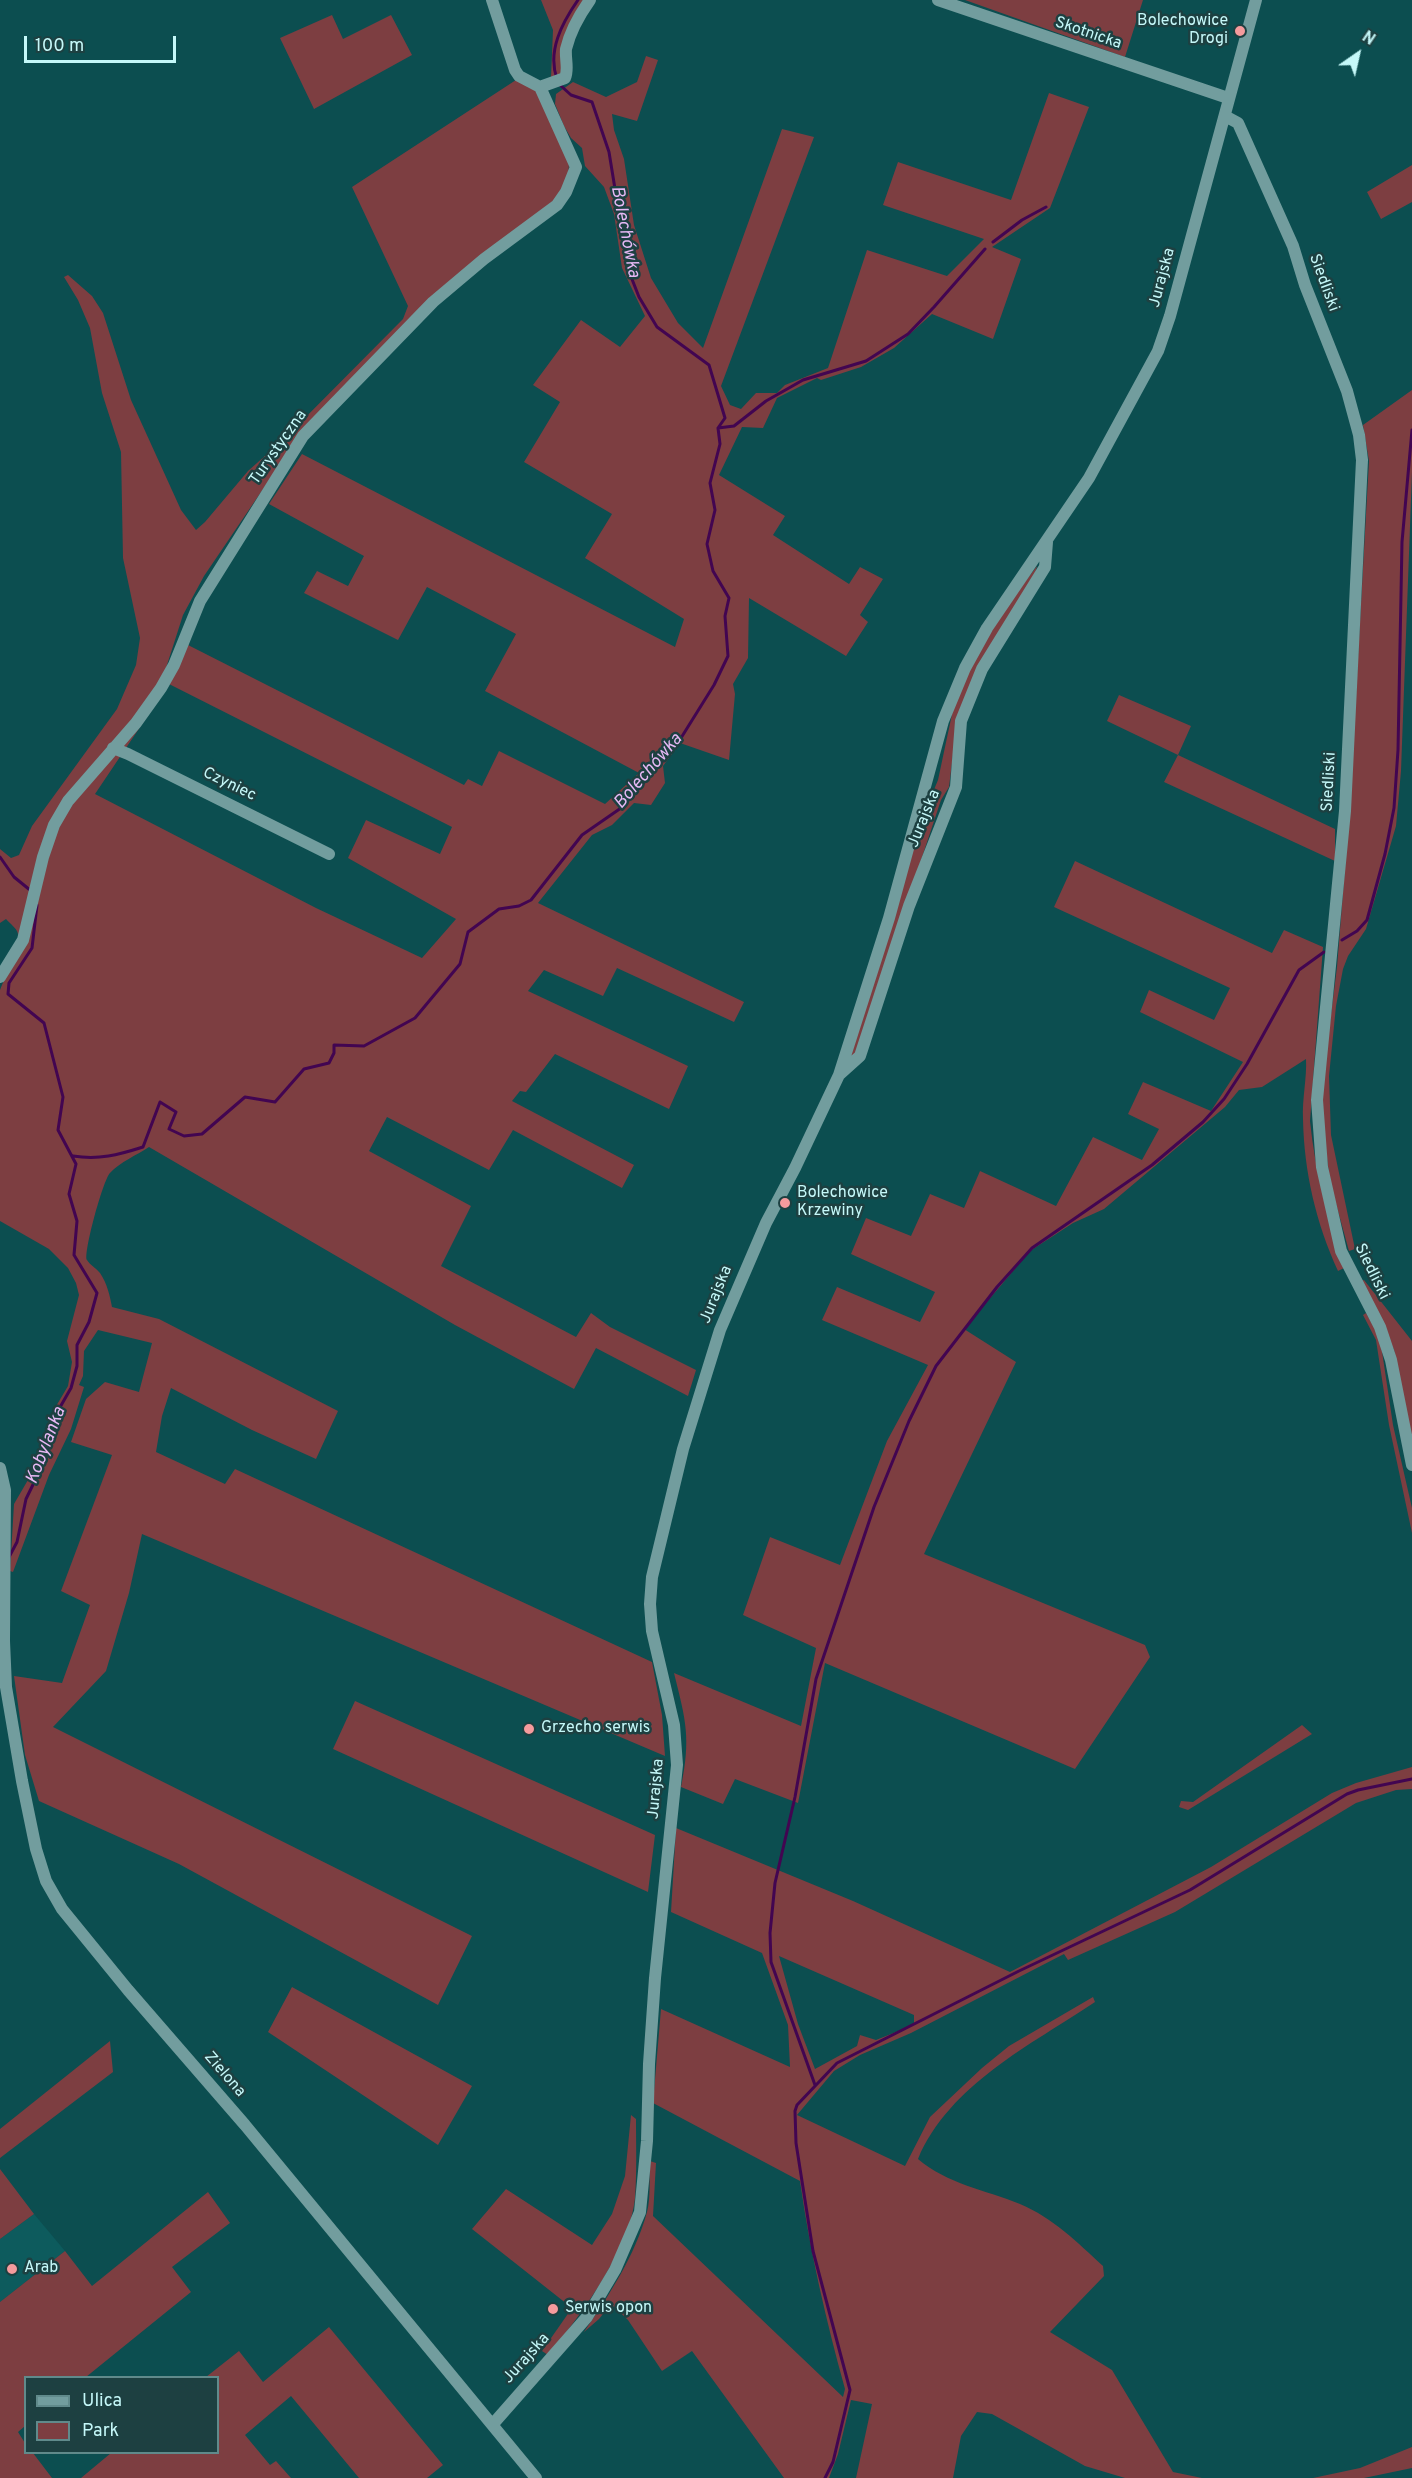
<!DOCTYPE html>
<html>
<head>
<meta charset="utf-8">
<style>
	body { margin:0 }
	#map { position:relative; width:1412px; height:2478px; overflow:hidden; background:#0c4e50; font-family:Overpass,sans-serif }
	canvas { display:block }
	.legend { position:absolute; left:24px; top:2376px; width:195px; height:78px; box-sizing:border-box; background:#1d4041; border:2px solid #608a8b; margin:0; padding:8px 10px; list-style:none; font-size:18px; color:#c5f8f9 }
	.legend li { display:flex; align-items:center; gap:12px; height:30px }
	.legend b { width:30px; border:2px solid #608a8b }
	.north { position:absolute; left:1328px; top:24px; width:60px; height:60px; -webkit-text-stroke:4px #1d4041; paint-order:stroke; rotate:34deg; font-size:16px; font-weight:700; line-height:24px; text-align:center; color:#c5f8f9 }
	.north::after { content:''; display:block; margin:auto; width:21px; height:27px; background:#c5f8f9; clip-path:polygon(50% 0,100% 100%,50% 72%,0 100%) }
	.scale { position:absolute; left:24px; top:36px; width:152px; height:27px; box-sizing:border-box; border:3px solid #c5f8f9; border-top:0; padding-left:8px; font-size:18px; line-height:21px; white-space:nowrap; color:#c5f8f9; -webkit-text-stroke:4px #1d4041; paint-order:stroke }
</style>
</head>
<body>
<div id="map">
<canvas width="1412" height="2478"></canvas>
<ul class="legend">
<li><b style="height:8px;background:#729d9e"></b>Ulica</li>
<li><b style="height:16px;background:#7d3e41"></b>Park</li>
</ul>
<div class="north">N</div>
<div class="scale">100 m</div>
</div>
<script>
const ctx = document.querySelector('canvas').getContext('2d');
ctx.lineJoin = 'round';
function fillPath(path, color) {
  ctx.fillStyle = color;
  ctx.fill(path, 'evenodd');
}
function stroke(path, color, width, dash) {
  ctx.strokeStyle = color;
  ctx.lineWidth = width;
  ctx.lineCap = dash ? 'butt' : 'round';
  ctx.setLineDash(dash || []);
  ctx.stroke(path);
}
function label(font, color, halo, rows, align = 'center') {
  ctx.font = font + ' Overpass,sans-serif';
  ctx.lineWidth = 5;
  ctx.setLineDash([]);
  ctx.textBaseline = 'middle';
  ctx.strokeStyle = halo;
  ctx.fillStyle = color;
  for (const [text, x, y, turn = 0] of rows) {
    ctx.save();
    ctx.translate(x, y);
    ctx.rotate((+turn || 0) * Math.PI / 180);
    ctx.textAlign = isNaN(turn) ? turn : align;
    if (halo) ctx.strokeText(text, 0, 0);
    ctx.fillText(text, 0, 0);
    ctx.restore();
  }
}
fillPath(new Path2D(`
	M34,2214L65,2251L0,2302V2239Z`), '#0d5b5d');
fillPath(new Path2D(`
	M541,0H585L564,74L551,78L553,30Z
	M965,0H1143L1125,57Z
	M332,15L343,39L391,15L412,55L314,109L280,38Z
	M646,56L658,60L637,121L612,114L614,130L624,159L634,225L651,278L678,323L703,348L782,129L814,137L721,386L730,405L741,409L756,393H777L785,385L828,368L867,250L947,276L984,239L883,205L898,162L1011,200L1049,93L1089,107L1050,208L992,247L1021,259L993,339L932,314L894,348L861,367L821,380L817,378L777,398L763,428L742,427L719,475L785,516L773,535L849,584L860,567L883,579L860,615L868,622L846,656L749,598L748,658L733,684L735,694L729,760L680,743L663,766L665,783L651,805L634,803L612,825L592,835L538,903L744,1002L734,1022L617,968L603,996L544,970L528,991L688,1066L669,1109L555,1054L526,1092L520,1091L512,1101L634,1165L622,1188L513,1130L489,1170L387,1117L369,1151L471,1206L441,1266L576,1337L591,1313L610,1327L696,1370L688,1396L596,1348L574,1389L455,1325L149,1147C137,1155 120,1162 110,1173C103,1180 83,1254 87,1260C90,1265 96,1268 100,1273C107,1283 110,1296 112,1307L159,1319L338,1411L316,1459L252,1430L171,1388L162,1416L156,1452L225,1484L235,1469L652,1662L662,1715L665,1756L142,1534L129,1593L106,1671L53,1727L472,1936L438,2005L179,1864L39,1801L25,1755L14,1676L62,1683L90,1605L61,1591L112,1455L71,1442L86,1399L105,1382L139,1392L152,1343L98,1330L84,1351L83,1376L79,1385L84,1387L71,1429L49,1475L13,1572L10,1571L14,1504L32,1473L52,1413L68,1386L72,1362L67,1341L79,1295L76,1283L68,1268L49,1249L0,1221V990C5,977 20,948 18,934C17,928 10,924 6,919L0,923V849L11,858L19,855L32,826L117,709L136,665L140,638L123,558L121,452L102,393L90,328L78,300L64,277L68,275L92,296L103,313L131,400L181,510L196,530L205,522L248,471L284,439L403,319L408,306L352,187L516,80L542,89L569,163L568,181L558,198L467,268L297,439L204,576L183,615L166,668L188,645L464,785L468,779L482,786L499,751L605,804L639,773L485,691L516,634L427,587L398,640L304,593L317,571L348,586L364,556L269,504L302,454L675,647L684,619L585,558L612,514L524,462L560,402L533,385L581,320L620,347L645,316L622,268L614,214L604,187L585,166L582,148L571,138L564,126L555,104L556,94L573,82L606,97L637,82ZM169,684L452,827L440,854L366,820L348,858L456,919L422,958L316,908L95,794Z
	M1412,165V202L1381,219L1367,192Z
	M1412,390V472L1401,771L1396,826L1366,929L1348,956L1343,969L1336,1006L1329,1076L1331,1135L1355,1249L1349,1251L1330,1182L1320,1102L1337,967L1349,818L1369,461L1363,425Z
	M1037,566L1035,574L957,722L949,787L941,800L856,1056L849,1059L921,821L938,780L955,700L989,629Z
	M1119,695L1191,726L1178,755L1335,829V861L1164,782L1178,755L1107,721Z
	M1075,861L1272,953L1284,930L1323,947L1310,1121C1315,1171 1328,1220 1344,1268L1338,1271C1316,1223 1304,1172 1303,1119C1302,1099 1307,1078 1306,1059L1262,1087L1239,1090L1225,1107L1104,1209L1073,1223L1030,1251L964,1329L1016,1362L924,1554L1145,1645L1150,1657L1075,1769L825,1663L798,1803L735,1779L723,1804L681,1787C691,1738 686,1721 674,1673L801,1726L816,1648L743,1615L770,1537L840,1565L887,1441L928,1365L822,1320L837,1287L920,1322L935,1292L851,1254L866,1218L911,1236L930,1194L964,1208L980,1171L1056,1206L1093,1137L1142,1160L1159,1129L1128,1114L1143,1082L1211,1111L1243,1062L1140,1012L1149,990L1214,1020L1230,988L1054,907Z
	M1364,1280L1412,1341V1443L1394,1350L1377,1313L1360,1282Z
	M1366,1313L1380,1338L1393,1425L1412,1508V1533L1389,1425L1376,1340L1363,1315Z
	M355,1701L655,1835L648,1892L333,1749Z
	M1302,1725L1312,1734L1188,1810L1179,1807L1181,1801L1193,1802Z
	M1412,1767V1789L1396,1790L1356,1803L1175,1912L1068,1960L1064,1954L911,2033L860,2055L834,2071L797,2115L905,2166L930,2117L982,2068L1009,2046L1093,1997L1095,2002C1031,2045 950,2084 918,2159C947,2184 986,2190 1020,2204C1053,2218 1077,2242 1103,2266L1104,2276L1050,2332L1112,2370L1173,2472L1202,2478H1125L1085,2466L992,2414L977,2412L961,2436L953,2478H856L872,2404L851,2400L838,2454L829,2478H784L692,2351L662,2371L628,2320L611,2304L599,2319L584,2332C609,2295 635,2256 647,2212C651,2197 649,2177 650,2161L656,2163L653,2216L843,2397L845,2389C826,2320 810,2252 800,2181L653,2103L661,2009L790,2067L788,2025L762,1953L671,1912L676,1828L853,1901L1010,1972L1211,1867L1332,1793L1356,1783ZM779,1956L914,2015V2023L906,2028L876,2040L860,2035L857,2046L815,2069L798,2024Z
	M292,1987L472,2086L438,2145L268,2032Z
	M110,2041L113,2072L0,2158V2129Z
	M631,2115L636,2119C636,2145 637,2172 635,2198C630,2249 580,2317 548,2355L542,2351L572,2308L472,2229L506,2189L592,2245L612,2214L625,2176Z
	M0,2169L34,2214L0,2239Z
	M208,2192L230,2223L172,2267L191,2292L86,2377L26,2378L25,2426L18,2432L25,2443L26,2452L33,2453L52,2478H0V2302L65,2251L92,2286Z
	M329,2327L443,2465L427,2478H359L291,2396L245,2435L270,2465L276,2461L291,2478H81L111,2453L218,2452V2378L206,2377L239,2351L263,2382Z
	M1412,2447V2468L1364,2478H1313L1360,2468Z`), '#7d3e41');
stroke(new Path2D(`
	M557,79C547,51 562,23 578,0
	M993,242L1022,220L1046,207
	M718,428L734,426L766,401L803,380L866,361L908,334L934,307L985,249
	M0,857L14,877L30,890
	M1342,940L1357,931L1367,920L1385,854L1394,808L1398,750L1402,542L1412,430
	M73,1156C99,1160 118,1155 143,1147L160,1102L176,1112L169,1129L184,1136L202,1134L245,1097L275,1102L304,1069L329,1063L334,1053V1045L364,1046L415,1018L460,964L468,932L499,909L519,906L531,900L582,835L621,808L676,746L714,685L728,656L725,616L729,598L713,571L707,544L715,510L710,483L720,444L718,428L725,418L709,365L657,327L639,297L628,269L609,152L592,102L571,95L560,85
	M8,1559L17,1542L26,1499L44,1462L55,1416L71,1388L77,1366V1345L89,1322L97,1293L74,1255L77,1221L69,1194L76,1164L58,1130L63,1097L44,1023L8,994L9,983L32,948L37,905
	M815,2085L771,1962L770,1933L775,1883L795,1797L816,1679L874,1507L909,1421L936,1366L997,1287L1032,1248L1152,1165L1203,1122L1224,1099L1247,1064L1299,970L1324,952
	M825,2478L833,2462L850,2390L813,2251L796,2143L795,2111L797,2105L837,2063L1019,1971L1190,1890L1347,1794L1358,1790L1412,1779`), '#420551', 3);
stroke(new Path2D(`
	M938,0L1228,98
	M540,87L565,78C569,70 565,59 566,49C570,32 580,14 590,0
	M1225,116L1238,123L1293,246L1305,285L1347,391L1359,435L1362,460L1345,811L1317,1100L1322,1167L1341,1251L1380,1327L1391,1360L1412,1465
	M113,748L128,754L329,854
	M0,977L23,940L43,857L54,825L68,801L136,723L161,688L174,665L200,601L303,436L433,302L484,259L557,205L566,192L576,167L540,87L519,76L515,70L492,0
	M840,1074L860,1056L909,906L956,787L961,721L982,669L1045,567L1047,542
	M0,1468L5,1490L4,1641L6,1687L22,1781L36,1849L46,1881L62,1909L128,1990L245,2125L536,2478
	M493,2424L587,2317L615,2270L640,2212L647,2141L649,2064L655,1978L677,1765L674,1725L652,1631L650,1604L652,1577L683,1449L720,1330L766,1223L795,1168L839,1075L889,918L943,721L965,668L987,628L1089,478L1158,351L1170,316L1256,0`), '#729d9e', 12);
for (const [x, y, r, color] of [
	[1240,31,6,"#f59b9d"],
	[785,1203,6,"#f59b9d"],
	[529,1729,6,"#f59b9d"],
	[12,2269,6,"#f59b9d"],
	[553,2309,6,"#f59b9d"]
]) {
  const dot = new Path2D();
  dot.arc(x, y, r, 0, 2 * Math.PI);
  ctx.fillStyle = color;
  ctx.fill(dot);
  stroke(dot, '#1d4041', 2);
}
label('16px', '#c5f8f9', '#1d4041', [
	["Bolechowice",1228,22,"right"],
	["Drogi",1228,40,"right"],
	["Bolechowice",797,1194],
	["Krzewiny",797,1212],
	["Grzecho serwis",541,1729],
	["Arab",24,2269],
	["Serwis opon",565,2309]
], 'left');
label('16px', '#c5f8f9', '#1d4041', [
	["Skotnicka",1088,34,19],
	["Jurajska",1163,278,-75],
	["Siedliski",1323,283,70],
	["Turystyczna",279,448,-55],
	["Siedliski",1330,782,-87],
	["Czyniec",229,785,26],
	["Jurajska",925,819,-68],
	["Siedliski",1371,1272,64],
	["Jurajska",717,1295,-68],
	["Jurajska",657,1789,-85],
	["Zielona",224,2075,49],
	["Jurajska",527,2359,-48]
]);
label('italic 18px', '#e6b8f4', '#1d4041', [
	["Bolechówka",624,232,79],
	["Bolechówka",649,772,-49],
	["Kobylanka",47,1446,-69]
]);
</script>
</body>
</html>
